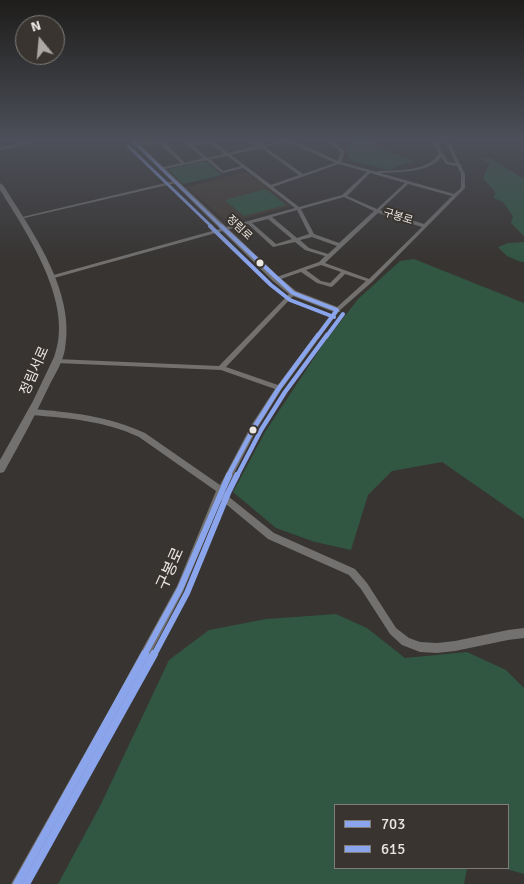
<!DOCTYPE html>
<html>
<head>
<meta charset="utf-8">
<style>
	body { margin:0 }
	#map { position:relative; width:524px; height:884px; overflow:hidden; background:#373431; font-family:Signika,sans-serif }
	canvas { display:block }
	.legend { position:absolute; left:334px; top:804px; width:175px; height:65px; box-sizing:border-box; background:#39342f; border:1px solid #807c77; margin:0; padding:6px 9px; list-style:none; font-size:15px; color:#eae7e3 }
	.legend li { display:flex; align-items:center; gap:10px; height:25px }
	.legend b { width:25px; border:1px solid #807c77 }
	.north { position:absolute; left:15px; top:15px; width:50px; height:50px; box-sizing:border-box; background:#39342f; border:1px solid #807c77; border-radius:50%; rotate:343deg; font-size:14px; font-weight:700; line-height:20px; text-align:center; color:#eae7e3 }
	.north::after { content:''; display:block; margin:auto; width:18px; height:22px; background:#aba8a5; clip-path:polygon(50% 0,100% 100%,50% 72%,0 100%) }
</style>
</head>
<body>
<div id="map">
<canvas width="524" height="884"></canvas>
<ul class="legend">
<li><b style="height:6px;background:#8ba5ed"></b>703</li>
<li><b style="height:6px;background:#8ba5ed"></b>615</li>
</ul>
<div class="north">N</div>
</div>
<script>
const ctx = document.querySelector('canvas').getContext('2d');
ctx.lineJoin = 'round';
function fillPath(path, color) {
  ctx.fillStyle = color;
  ctx.fill(path, 'evenodd');
}
function stroke(path, color, width, dash) {
  ctx.strokeStyle = color;
  ctx.lineWidth = width;
  ctx.lineCap = dash ? 'butt' : 'round';
  ctx.setLineDash(dash || []);
  ctx.stroke(path);
}
function label(font, color, halo, rows, align = 'center') {
  ctx.font = font + ' Signika,"Noto Sans KR",sans-serif';
  ctx.lineWidth = 4;
  ctx.setLineDash([]);
  ctx.textBaseline = 'middle';
  ctx.strokeStyle = halo;
  ctx.fillStyle = color;
  for (const [text, x, y, turn = 0] of rows) {
    ctx.save();
    ctx.translate(x, y);
    ctx.rotate((+turn || 0) * Math.PI / 180);
    ctx.textAlign = isNaN(turn) ? turn : align;
    if (halo) ctx.strokeText(text, 0, 0);
    ctx.fillText(text, 0, 0);
    ctx.restore();
  }
}
fillPath(new Path2D(`
	M247,172L291,206L228,223L187,187Z`), '#433b32');
fillPath(new Path2D(`
	M349,141H372L373,146L414,161L388,170L351,161L347,148L351,143Z
	M490,158L524,179V236L511,223L513,216L503,202L494,198L495,192L483,178L489,164L481,159Z
	M205,161L222,175L183,184L168,169Z
	M266,189L286,205L244,216L225,200Z
	M524,242V262H521L507,256L498,247L508,243Z
	M414,259L524,303V519L442,462L392,471L368,495L351,550L315,542L276,528L233,492L265,432L324,343L358,299L400,261Z
	M336,614L367,628L405,658L467,652L506,670L524,688V874L503,868H508V805H335V868H467L464,884H58L101,804L169,660L209,630L266,619Z`), '#315642');
fillPath(new Path2D(`
	M30,141H39L0,150V148Z
	M154,141H163L185,163L203,158L183,141H188L191,144C212,139 212,140 228,153L258,146L251,141H256L262,146L281,141H294L338,161L341,152L328,141H333L345,152L341,162L377,172L379,171C398,170 428,172 439,153L432,141H436L448,162L456,163L445,141H449L460,164L462,165L461,166L465,174V188L372,282L339,311L281,390L258,427L224,493L274,533L355,569L367,583L396,628L409,638L420,642L437,643L455,641L508,630L524,628V638L508,640L455,651L437,653L420,652L402,645L390,634L361,589L349,575L268,539L221,500L183,592L116,720L24,884H11L108,712L177,586L216,491L139,437C105,421 69,418 31,415L27,412L31,409C71,412 108,416 145,433L220,485L252,424L275,389L221,370L56,363L53,361L56,359L219,366L291,292H295V294L226,367L278,385L335,309L366,281L345,274L333,286L331,287L317,283L301,272L278,280H274V278L319,262L325,256L305,250L295,242L273,247L248,224L54,278H50V276L295,208L243,168L222,173L206,160L160,170V168L181,163L159,143L138,147L136,146ZM209,142L224,154L207,158L194,146ZM289,142L335,163L303,174L265,147ZM261,148L299,175L271,185L231,155ZM227,156L241,166L223,171L210,159ZM441,157L446,164L457,166L461,174V188L454,194L380,173C397,172 431,173 441,157ZM339,164L367,172L342,195L299,207L273,187ZM370,173L405,183L377,209L347,196ZM408,184L452,196L424,224L380,210ZM344,197L374,211L339,243L314,234L301,209ZM297,210L309,234L297,238L272,217ZM378,213L422,227L369,279L325,263ZM268,219L292,239L276,244L252,223ZM312,237L337,246L328,254L309,248L300,240ZM321,265L341,272L330,283L321,281L306,270Z
	M174,181L176,182V183L20,219L18,218Z`), '#727170');
fillPath(new Path2D(`
	M131,141H136L279,277L296,291L340,308V312H334L290,295L273,281Z
	M0,183L3,185C32,231 76,292 65,349C63,361 56,373 50,384C36,414 20,443 4,472L0,473V460L33,401L54,357C75,304 27,233 0,190Z`), '#73716f');
stroke(new Path2D(`
	M133,141L222,227`), '#8ba5ed', 3);
stroke(new Path2D(`
	M221,226L293,293L337,310
	M317,337L337,310`), '#8ba5ed', 4);
stroke(new Path2D(`
	M228,476L255,426L279,388L318,335`), '#8ba5ed', 4.5);
stroke(new Path2D(`
	M144,655L180,589L229,475`), '#8ba5ed', 6);
stroke(new Path2D(`
	M17,884L145,654`), '#8ba5ed', 8);
stroke(new Path2D(`
	M128,146L212,227`), '#8ba5ed', 3);
stroke(new Path2D(`
	M210,226L271,285L290,300L334,317
	M326,337L343,314`), '#8ba5ed', 4);
stroke(new Path2D(`
	M237,476L261,430L285,392L327,335`), '#8ba5ed', 4.5);
stroke(new Path2D(`
	M154,655L187,593L228,493L237,475`), '#8ba5ed', 6);
stroke(new Path2D(`
	M26,884L154,654`), '#8ba5ed', 8);
const sky = ctx.createLinearGradient(0, 0, 0, 265);
sky.addColorStop(0, '#1e1d1b');
sky.addColorStop(0.53, '#4d505a');
sky.addColorStop(1, '#4d505a00');
ctx.fillStyle = sky;
ctx.fillRect(0, 0, 524, 265);
for (const [x, y, r, color] of [
	[260,263,4.5,"#eae7e3"],
	[253,430,4.5,"#eae7e3"]
]) {
  const dot = new Path2D();
  dot.arc(x, y, r, 0, 2 * Math.PI);
  ctx.fillStyle = color;
  ctx.fill(dot);
  stroke(dot, '#39342f', 2);
}
label('11px', '#eae7e3', '#39342f', [
	["구봉로",398,217,17],
	["정림로",239,228,44]
]);
label('14px', '#eae7e3', '#39342f', [
	["정림서로",35,371,-66]
]);
label('16px', '#eae7e3', '#39342f', [
	["구봉로",171,569,-66]
]);
</script>
</body>
</html>
